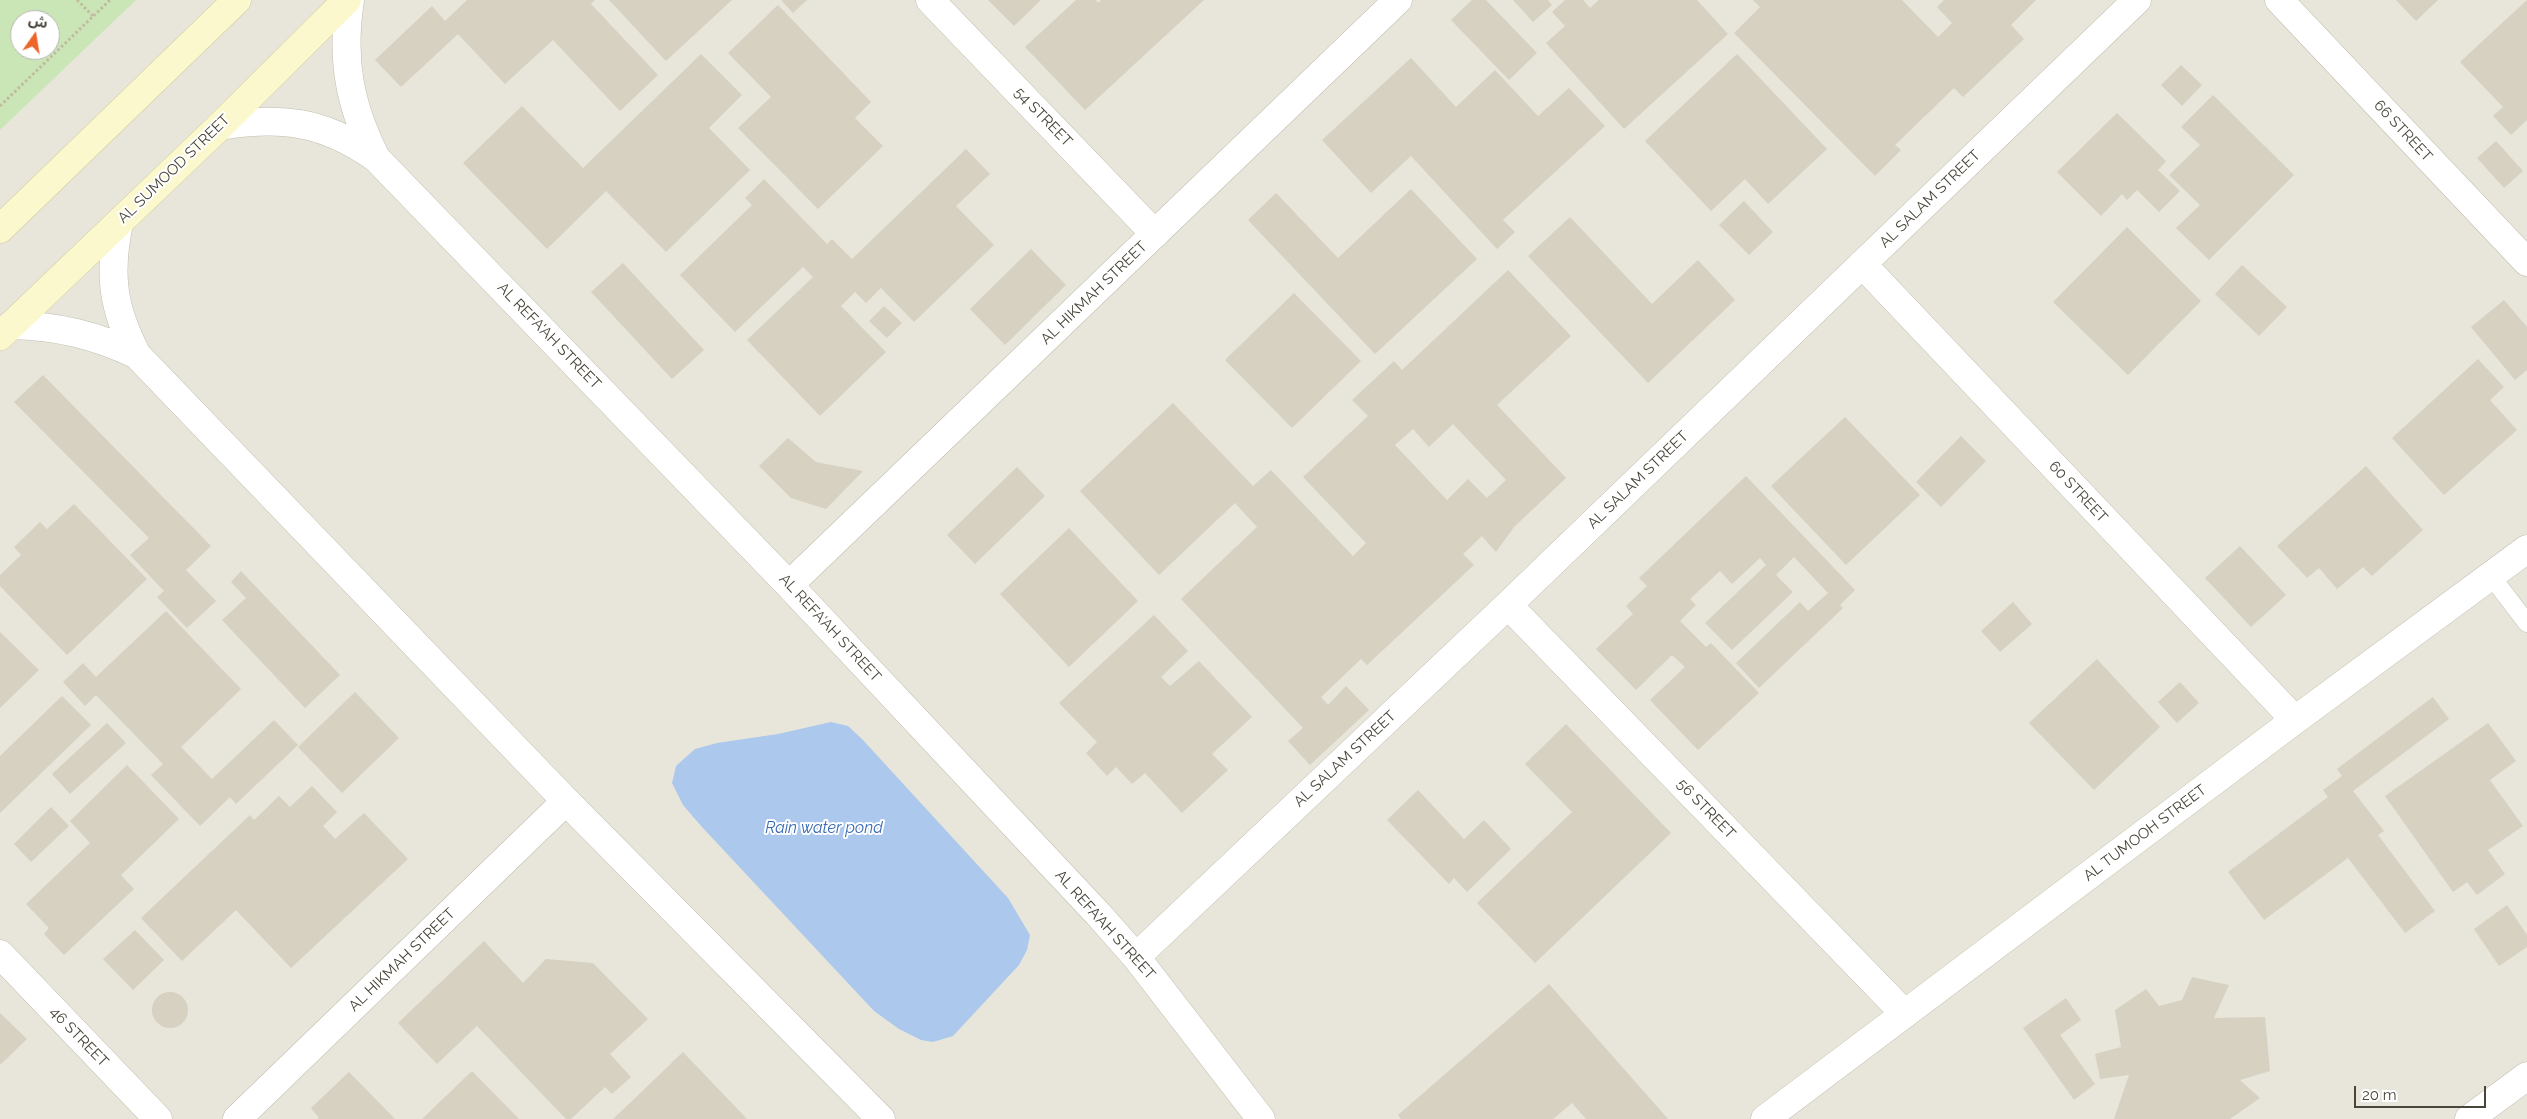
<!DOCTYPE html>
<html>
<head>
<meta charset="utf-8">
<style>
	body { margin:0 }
	#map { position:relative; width:2527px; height:1119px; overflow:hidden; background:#f5f3eb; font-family:Raleway,"Noto Sans Arabic",sans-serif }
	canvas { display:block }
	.north { position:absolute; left:10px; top:10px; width:50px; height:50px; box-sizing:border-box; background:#fff; border:1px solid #b6b5b0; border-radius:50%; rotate:13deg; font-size:14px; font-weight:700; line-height:20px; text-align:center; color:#494539 }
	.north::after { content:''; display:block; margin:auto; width:18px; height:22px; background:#ee6529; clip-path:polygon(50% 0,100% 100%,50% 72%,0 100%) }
	.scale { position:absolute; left:2354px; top:1086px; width:132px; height:22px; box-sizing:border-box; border:2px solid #494539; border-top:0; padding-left:6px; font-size:15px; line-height:18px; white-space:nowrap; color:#494539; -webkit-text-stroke:4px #fff; paint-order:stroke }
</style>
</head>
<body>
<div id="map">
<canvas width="2527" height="1119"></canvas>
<div class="north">ش</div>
<div class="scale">20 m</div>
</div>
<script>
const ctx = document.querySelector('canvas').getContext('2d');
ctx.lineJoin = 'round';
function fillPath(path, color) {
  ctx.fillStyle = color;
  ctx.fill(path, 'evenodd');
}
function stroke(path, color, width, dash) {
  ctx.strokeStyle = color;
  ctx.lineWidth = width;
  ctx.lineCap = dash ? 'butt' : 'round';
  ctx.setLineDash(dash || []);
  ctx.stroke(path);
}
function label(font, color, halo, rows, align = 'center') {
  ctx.font = font + ' Raleway,sans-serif';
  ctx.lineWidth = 4;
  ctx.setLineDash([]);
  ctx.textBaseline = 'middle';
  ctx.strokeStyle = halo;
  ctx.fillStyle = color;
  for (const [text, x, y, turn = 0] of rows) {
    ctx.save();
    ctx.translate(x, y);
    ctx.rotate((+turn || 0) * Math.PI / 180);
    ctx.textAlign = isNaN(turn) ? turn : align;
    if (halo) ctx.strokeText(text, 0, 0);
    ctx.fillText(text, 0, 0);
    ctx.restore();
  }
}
fillPath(new Path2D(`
	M0,0H2527V1119H0ZM20,20H50V50H20Z`), '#e8e6da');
fillPath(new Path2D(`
	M0,0H136L0,130ZM20,20H50V50H20Z`), '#cae6b7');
fillPath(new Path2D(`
	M831,722L848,726L862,739L1008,898L1030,935L1027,950L1019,965L953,1036L933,1042L921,1040L899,1029L874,1011L702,827L683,805L672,783L676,766L695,749L717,743L778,734Z`), '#acc8ed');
fillPath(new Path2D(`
	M467,0H595L591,4L658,75L620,111L553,40L505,84L458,34L401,87L375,60L432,6L445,21Z
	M609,0H732L666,61Z
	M781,0H807L793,13Z
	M988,0H1041L1014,26Z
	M1076,0H1096L1098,3L1101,0H1204L1085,110L1025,47Z
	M1472,0H1486L1537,53L1509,80L1451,20Z
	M1513,0H1548L1552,5L1533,22Z
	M1565,0H1583L1590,8L1599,0H1697L1728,34L1624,129L1546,43L1565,26L1552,12Z
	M1753,0H1902L1938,37L1952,23L1937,7L1944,0H2036L2011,25L2024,39L1963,97L1954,88L1895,145L1901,150L1875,176L1734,33L1760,7Z
	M2396,0H2438L2416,21Z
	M2527,0V120L2511,135L2493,116L2503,107L2460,62Z
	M778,5L871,102L855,118L883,146L818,209L738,128L771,97L728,53Z
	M701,54L742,95L709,128L750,170L666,252L606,191L547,249L463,163L522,106L583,168Z
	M1737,54L1827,149L1768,204L1745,179L1711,211L1645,141Z
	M1411,58L1456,107L1495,70L1538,116L1569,88L1605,126L1503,220L1515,232L1497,249L1411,156L1371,193L1322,140Z
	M2181,65L2202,85L2182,106L2161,85Z
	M2213,95L2294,175L2209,260L2176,228L2200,205L2169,175L2200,145L2181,127Z
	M2117,113L2166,161L2158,170L2180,191L2159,212L2137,190L2127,200L2122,194L2101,216L2057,172Z
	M2496,141L2523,171L2504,188L2477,158Z
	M966,149L990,174L956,206L994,245L914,322L881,288L866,303L855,292L841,306L886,352L820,416L747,340L813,277L803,267L735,332L680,275L752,205L745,198L764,179L827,244L832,239L852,259Z
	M1411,189L1477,259L1375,354L1248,220L1276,193L1338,258Z
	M1744,201L1773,232L1749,255L1719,225Z
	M1570,217L1652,304L1698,260L1735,300L1648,383L1528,256Z
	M2127,227L2201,301L2128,375L2053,302Z
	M1031,249L1066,285L1005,345L970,309Z
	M623,263L704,350L672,379L591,292Z
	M2242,265L2287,307L2259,336L2215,294Z
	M1508,270L1571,336L1497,405L1566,478L1514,527L1496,552L1482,536L1463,554L1474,565L1367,665L1361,659L1321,697L1328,705L1346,686L1369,710L1310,765L1288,741L1303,728L1181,599L1257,527L1235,503L1159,575L1080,491L1173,403L1253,486L1271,470L1353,556L1366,543L1303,477L1368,416L1352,400L1394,361L1402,370ZM1453,424L1506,480L1487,498L1468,479L1447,500L1395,445L1413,429L1429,447Z
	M1294,293L1361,361L1292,428L1225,360Z
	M2504,300L2527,327V370L2515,380L2471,327Z
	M884,306L902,323L887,338L869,321Z
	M2478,359L2504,387L2490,400L2517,430L2444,495L2392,438Z
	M43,375L211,546L186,570L216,601L187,628L157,597L164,591L130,555L149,538L14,402Z
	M1845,417L1920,495L1846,565L1771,486Z
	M1961,436L1986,461L1941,507L1916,482Z
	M788,438L816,462L863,471L826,509L791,498L759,466Z
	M2366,466L2423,530L2372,576L2363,567L2337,589L2319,568L2307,578L2277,546Z
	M1017,467L1045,496L975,564L947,535Z
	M1746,476L1855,590L1840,605L1843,608L1759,688L1736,663L1800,602L1808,611L1828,593L1794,557L1776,575L1793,592L1732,650L1705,623L1766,565L1760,558L1732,584L1720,571L1690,599L1696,605L1680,621L1706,647L1711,643L1759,693L1698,750L1650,700L1685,667L1672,655L1636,690L1596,649L1633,614L1626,606L1647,586L1639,578Z
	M74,504L147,579L67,655L0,586V575L21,555L14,547L40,522L47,529Z
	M1069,528L1138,601L1069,667L1000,594Z
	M2240,546L2286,595L2251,627L2205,578Z
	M241,571L340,675L305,708L222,620L246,598L231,582Z
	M2013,602L2032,624L2000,652L1981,631Z
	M166,611L241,689L181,747L212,779L274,720L298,745L236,804L230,797L200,826L151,775L163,764L96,695L85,706L63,682L83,663L96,677Z
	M1154,615L1188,651L1161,677L1170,686L1199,661L1252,717L1212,754L1228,770L1182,813L1145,773L1132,784L1116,767L1107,776L1086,753L1097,742L1059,703Z
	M0,632L39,670L0,708Z
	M2097,659L2160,727L2094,790L2029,723Z
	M2180,682L2199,703L2177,723L2158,702Z
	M355,692L399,738L342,793L298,747Z
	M62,696L91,725L0,813V756Z
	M2433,697L2449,719L2353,791L2384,831L2378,835L2435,911L2405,933L2348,858L2264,920L2228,872L2328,797L2323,790L2342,776L2337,769Z
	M107,723L126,743L70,794L52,774Z
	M2488,723L2516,761L2490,780L2523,826L2488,850L2505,874L2477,895L2467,882L2453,892L2385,796Z
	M1566,724L1671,833L1535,963L1477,903L1572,812L1525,764Z
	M127,765L179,819L121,875L134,889L64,955L44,934L49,928L26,904L90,843L70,821Z
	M312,786L337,812L323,826L335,839L364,813L408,859L291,968L236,910L182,961L141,918L250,815L254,820L279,796L290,807Z
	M1418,790L1464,839L1484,820L1511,849L1467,892L1454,878L1449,884L1387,820Z
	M51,807L69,826L31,862L14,844Z
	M2507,905L2527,935V947L2499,966L2474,929Z
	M135,930L164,960L133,990L103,959Z
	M484,941L523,983L546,959L593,963L648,1019L610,1054L631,1077L612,1094L605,1087L571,1119H566L477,1026L437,1064L398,1023Z
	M2192,977L2229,985L2214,1018L2265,1017L2270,1071L2240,1080L2260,1098L2230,1119H2114L2129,1075L2100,1079L2095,1054L2121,1047L2115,1010L2146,989L2159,1006L2182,1000Z
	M1549,984L1668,1119H1586L1572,1103L1553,1119H1401L1398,1115Z
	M152 1010a18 18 0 1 1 36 0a18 18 0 1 1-36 0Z
	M2066,998L2081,1020L2060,1035L2095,1084L2074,1100L2023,1028Z
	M0,1013L27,1039L0,1065Z
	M683,1052L747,1119H613L631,1102Z
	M472,1071L519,1119H422Z
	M349,1072L395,1119H317L319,1118L311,1108Z`), '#d6d1c1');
const lane = new Path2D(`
	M2491,576L2527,623`);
const street = new Path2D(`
	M350,0C341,59 349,104 376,158
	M930,0L1155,234
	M2279,0L2527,262
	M220,126C281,116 324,121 376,158L789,585L1098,914L1136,957L1261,1119
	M119,223C108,275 113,309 137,355L566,801L881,1119
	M1862,264L2295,720
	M11,325C57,326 96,335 137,355
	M789,585L1398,0
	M1508,605L1905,1014
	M0,954L158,1119
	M1136,957L1508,605L2137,0
	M237,1119L566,801
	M1765,1119L2295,720L2527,549
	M2469,1119L2527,1076`);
const secondary = new Path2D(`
	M0,229L237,0
	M0,336L220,126L347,0`);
stroke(lane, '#c0bdae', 19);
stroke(street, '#c0bdae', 29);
stroke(secondary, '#d2cc9e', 29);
stroke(new Path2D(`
	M77,0L93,16
	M0,106L110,0`), '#c1baa0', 3, [2.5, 2.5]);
stroke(lane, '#fff', 18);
stroke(street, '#fff', 28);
stroke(secondary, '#fcf8ce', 28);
label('15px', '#494539', '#fff', [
	["54 STREET",1043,117,46],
	["66 STREET",2403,131,47],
	["AL SUMOOD STREET",174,169,-44],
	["AL SALAM STREET",1930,199,-44],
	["AL HIKMAH STREET",1094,293,-44],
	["AL REFA'AH STREET",549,336,46],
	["AL SALAM STREET",1638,480,-44],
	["60 STREET",2078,492,47],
	["AL REFA'AH STREET",830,628,47],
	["AL SALAM STREET",1345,759,-43],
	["56 STREET",1706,809,46],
	["AL TUMOOH STREET",2145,833,-37],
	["AL REFA'AH STREET",1105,925,48],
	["AL HIKMAH STREET",402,960,-44],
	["46 STREET",79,1037,46]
]);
label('italic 16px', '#376ab0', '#fff', [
	["Rain water pond",824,828]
]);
</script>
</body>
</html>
